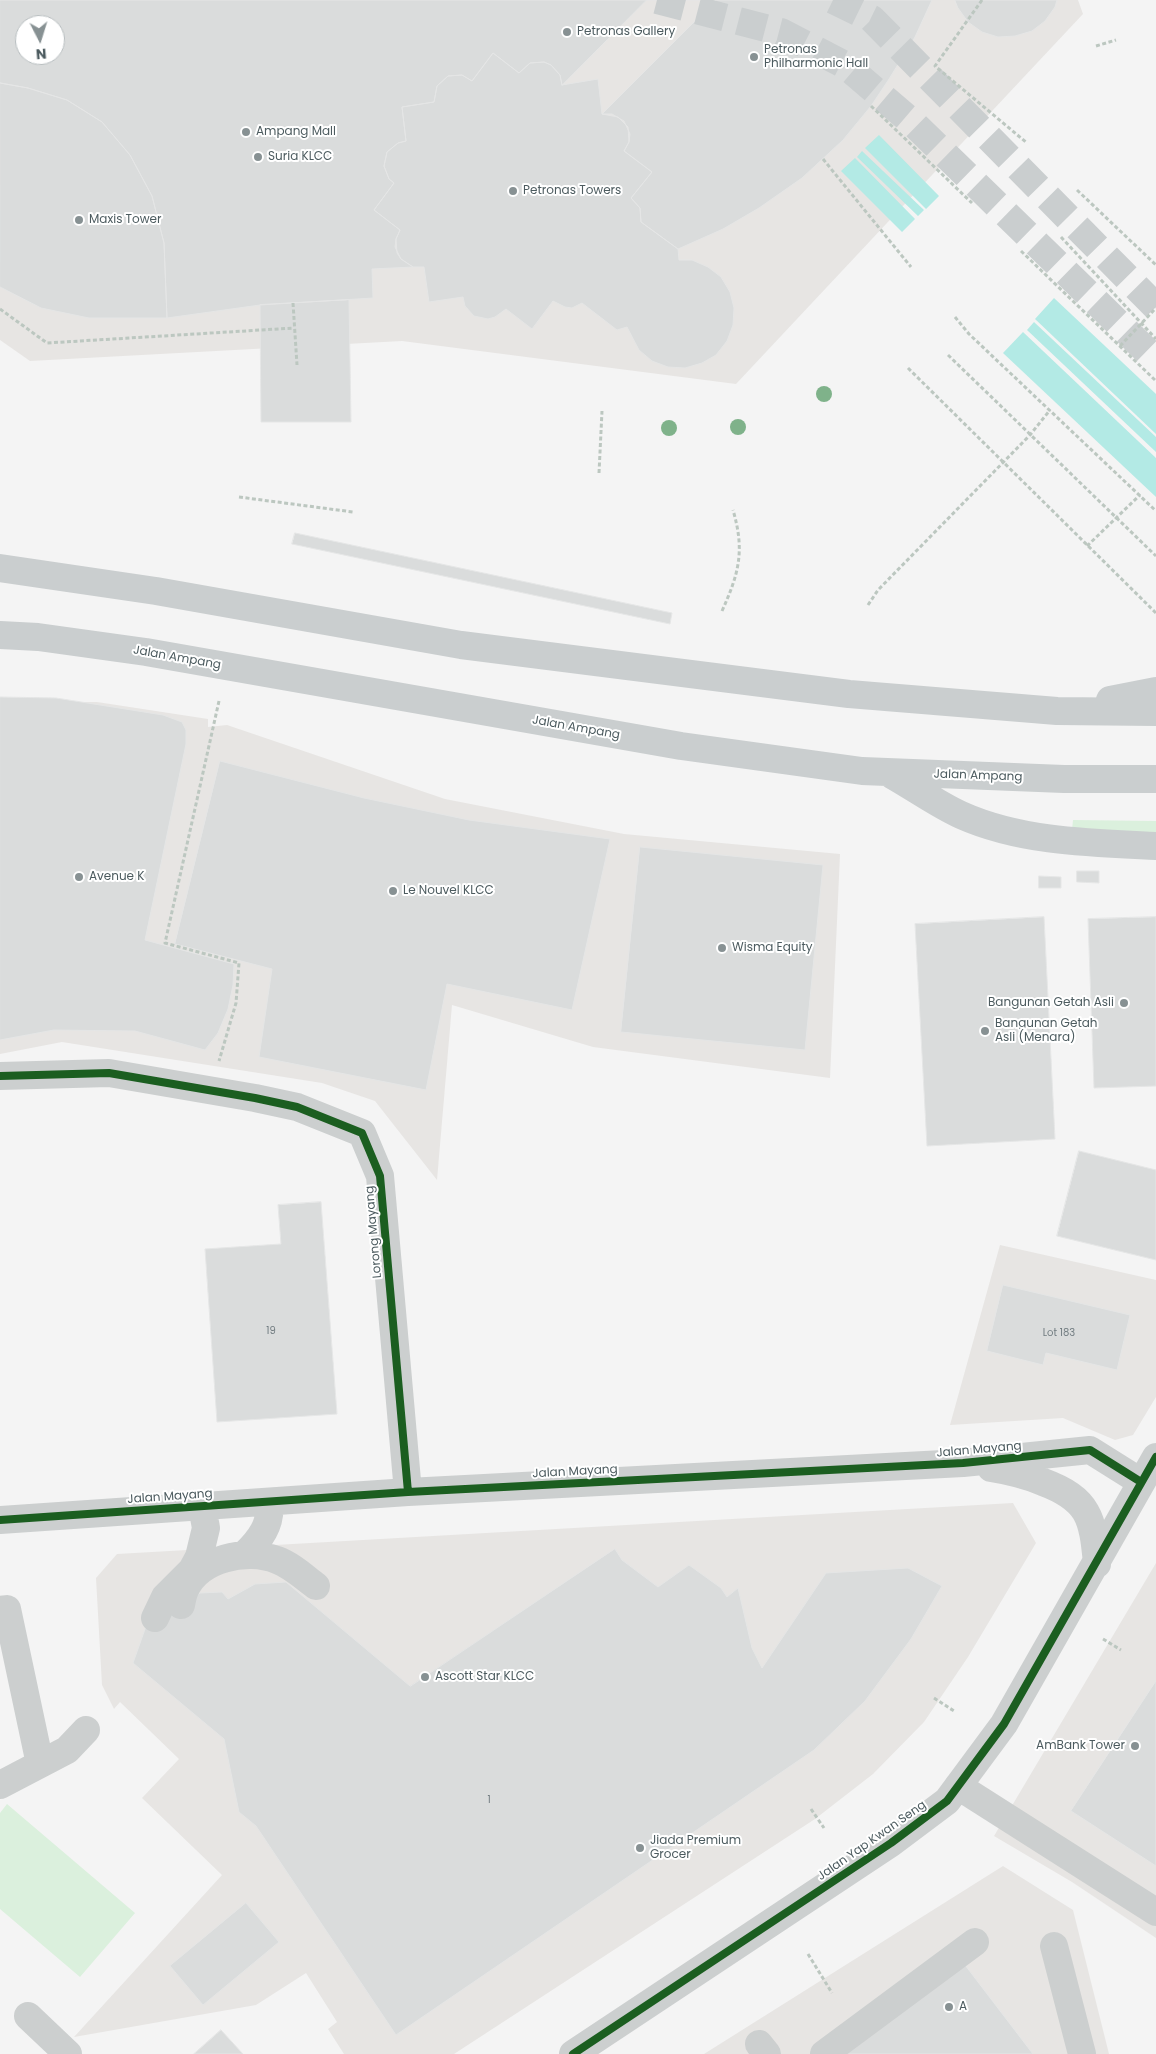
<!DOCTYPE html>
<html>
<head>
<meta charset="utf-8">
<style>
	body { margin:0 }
	#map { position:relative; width:1156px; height:2054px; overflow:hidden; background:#f4f4f4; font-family:Poppins,sans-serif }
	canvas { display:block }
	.north { position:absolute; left:15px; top:15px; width:50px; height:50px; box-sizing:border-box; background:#fff; border:1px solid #b7bdbf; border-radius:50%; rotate:175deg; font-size:14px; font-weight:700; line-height:20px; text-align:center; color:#4c5b5f }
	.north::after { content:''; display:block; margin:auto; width:18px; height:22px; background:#879193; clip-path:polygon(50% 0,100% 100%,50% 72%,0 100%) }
</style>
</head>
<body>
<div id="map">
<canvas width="1156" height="2054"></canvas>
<div class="north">N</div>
</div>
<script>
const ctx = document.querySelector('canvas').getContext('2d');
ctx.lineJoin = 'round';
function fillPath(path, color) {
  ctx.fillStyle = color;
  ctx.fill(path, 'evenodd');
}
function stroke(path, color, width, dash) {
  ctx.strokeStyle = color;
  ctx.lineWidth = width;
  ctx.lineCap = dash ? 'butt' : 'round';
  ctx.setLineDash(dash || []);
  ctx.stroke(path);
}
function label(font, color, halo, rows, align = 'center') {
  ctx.font = font + ' Poppins,sans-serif';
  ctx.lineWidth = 4;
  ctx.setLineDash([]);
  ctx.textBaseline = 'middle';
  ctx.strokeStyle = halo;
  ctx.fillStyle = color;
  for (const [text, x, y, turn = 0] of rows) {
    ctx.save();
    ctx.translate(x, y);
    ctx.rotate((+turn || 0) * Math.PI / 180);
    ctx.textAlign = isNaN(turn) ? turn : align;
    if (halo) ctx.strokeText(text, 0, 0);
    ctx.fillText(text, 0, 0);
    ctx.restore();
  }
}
fillPath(new Path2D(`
	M0,0H1078L1083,14L736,384L402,341L30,361L0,340ZM25,25H55V55H25Z
	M0,702H97L208,719V727L227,725L445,799L624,834L840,854L830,1078L593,1047L452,1005L437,1180L375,1101L322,1083L62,1042L0,1054Z
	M1000,1245L1156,1280V1397L1133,1435L1115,1440L1063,1418L950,1425Z
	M1013,1503L1036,1543L968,1657L924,1722L873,1774L815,1819L454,2054H344L328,2029L337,2022L306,1973L256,2005L74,2037L222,1875L142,1798L179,1759L120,1702L114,1709L102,1685L96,1578L117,1554Z
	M1156,1563V1938L1072,1882L994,1836Z
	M1003,1866L1073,1910L1109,2054H704Z`), '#e7e5e3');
fillPath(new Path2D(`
	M1073,820L1156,821V836L1072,830Z
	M7,1804L135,1913L80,1977L0,1909V1813Z`), '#dbf0dd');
fillPath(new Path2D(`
	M879,135L939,196L926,209L865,148Z
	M862,151L924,210L918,216L857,157Z
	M855,158L915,219L902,232L841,171Z
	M1054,298L1156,394V434L1035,319Z
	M1034,322L1156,437V452L1027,330Z
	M1023,332L1156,458V497L1003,353Z`), '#b3eae5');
const building = new Path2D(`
	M0,0H932L915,37L889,79L871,106L843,140L802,178L759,208L723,229L678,249L641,222L640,208L631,198L652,172L624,151L629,142L628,127L618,117L602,114L598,79L562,85L560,75L551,65L544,62L530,63L519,73L493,53L472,81L462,75L448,76L437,86L434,102L402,107L406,141L398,143L387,152L384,166L389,179L394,183L374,210L400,230L396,239L397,253L401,259L413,267L372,269L373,298L260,305L167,318L164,243L152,196L130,155L102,122L67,100L28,88L0,83ZM25,25H55V55H25Z
	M647,0H716L602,114H612L624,121L630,134L629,142L624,151L652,172L631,198L640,208L641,222L678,249L679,260H692L708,267L721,277L730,292L734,308L733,325L727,341L716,355L702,363L685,368L668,367L652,361L639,350L627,327L617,330L582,303L572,308L565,307L553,301L532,329L506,309L495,317L488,319L474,316L465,306L463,297L429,302L424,267H413L401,259L395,247L396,239L400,230L374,210L394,183L389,179L384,166L387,152L398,143L406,141L402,107L434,102L437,86L448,76L462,75L472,81L493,53L519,73L530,63L544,62L551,65L560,75L562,85Z
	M955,0H1057L1055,7L1045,21L1032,31L1015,36L998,37L982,32L968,22L958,8Z
	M0,83L28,88L67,100L102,122L130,155L152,196L164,243L167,318H89L41,308L0,287Z
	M349,300L351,422H261L260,305Z
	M295,533L672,613L670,624L292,544Z
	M0,697L56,698L163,715L182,722L186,730V744L145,940L234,964L233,985L228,1009L218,1033L205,1050L135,1031L54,1030L0,1040Z
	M220,761L364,798L469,820L610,839L572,1010L447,984L426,1090L259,1057L272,969L175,944Z
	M640,847L823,865L805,1050L621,1032Z
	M1077,871H1099V883L1077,882Z
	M1039,876L1061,877V888H1039Z
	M1044,917L1055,1139L927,1146L915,924Z
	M1156,917V1086L1094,1088L1088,919Z
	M1079,1151L1156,1170V1260L1057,1236Z
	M321,1202L337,1414L217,1422L205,1249L281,1244L278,1205Z
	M1003,1285L1130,1315L1117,1370L1046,1353L1043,1365L987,1351Z
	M615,1549L622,1560L658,1587L689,1565L721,1588L727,1597L738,1588L752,1648L762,1668L826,1573L908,1568L942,1586L911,1639L865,1701L814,1750L396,2035L256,1826L239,1812L224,1739L133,1663L150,1615L158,1620L200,1593L222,1592L228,1599L255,1584L286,1582L410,1686Z
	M1156,1681V1866L1071,1811Z
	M246,1903L279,1942L203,2005L170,1966Z
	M962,1961L1033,2054H839Z
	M221,2030L243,2054H194Z`);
fillPath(building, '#dadcdc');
stroke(building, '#e5e6e6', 1);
stroke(new Path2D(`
	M657,0L781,32L845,65L914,124L1156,360
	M833,0L872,19L1156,307`), '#cacecf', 28, [28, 14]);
stroke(new Path2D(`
	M982,0L935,66L1027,143
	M1096,46L1116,40
	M871,106L972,203
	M823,159L911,267
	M1077,190L1156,265
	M1061,237L1156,339
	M1021,251L1156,381
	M293,303L297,365
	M0,309L47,343L294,328
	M955,317L969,334L1156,511
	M1120,346L1156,308
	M948,355L1156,556
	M908,368L1156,613
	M599,473L602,411
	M239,497L353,512
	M1087,546L1140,495
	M868,605L878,590L1030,435L1050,410
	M722,611C739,573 745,551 733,510
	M219,701L165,943L239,963L236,1003L219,1061
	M1103,1639L1121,1650
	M934,1698L954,1711
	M811,1809L824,1828
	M808,1954L832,1993`), '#bcc7c0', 3, [4, 2.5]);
stroke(new Path2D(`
	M0,1076L109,1073L255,1098L297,1107L362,1133L380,1176L408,1492
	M991,1468C1010,1471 1026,1475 1043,1482C1089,1499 1093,1518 1097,1564
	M0,1520L408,1492L963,1463L1090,1450L1141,1482
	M244,1555C260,1540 272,1524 269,1502
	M181,1605C182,1600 183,1594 185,1590C199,1558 247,1548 277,1560C291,1565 304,1577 316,1586
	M0,1610L7,1609L40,1764
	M155,1618L165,1597L192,1570L199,1557L206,1528L202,1506
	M0,1785L67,1750L86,1730
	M958,1786L1156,1912
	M1054,1946L1082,2054
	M28,2016L68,2054
	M759,2044L767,2054
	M573,2054L891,1843L947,1801L1004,1724L1156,1457
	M824,2054L975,1942`), '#cccfcf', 28);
stroke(new Path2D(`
	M0,568L156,591L461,645L849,694L1057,711L1156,712
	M0,635L38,637L146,652L681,746L862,771L1064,779H1156
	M1110,700L1156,691
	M892,775C915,788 937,804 961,815C1021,842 1092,843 1156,846`), '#cacecf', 28);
stroke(new Path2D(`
	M0,1076L109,1073L255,1098L297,1107L362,1133L380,1176L408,1492
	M0,1520L408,1492L963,1463L1090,1450L1141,1482
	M573,2054L891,1843L947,1801L1004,1724L1156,1457`), '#1b5e20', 8);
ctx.fillStyle = '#7fb28a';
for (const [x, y] of [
	[824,394],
	[738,427],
	[669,428]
]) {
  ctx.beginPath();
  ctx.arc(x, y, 8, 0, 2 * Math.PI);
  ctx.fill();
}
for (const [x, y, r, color] of [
	[567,32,5,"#879193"],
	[754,57,5,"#879193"],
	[246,132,5,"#879193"],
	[258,157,5,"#879193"],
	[513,191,5,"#879193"],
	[79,220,5,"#879193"],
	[79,877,5,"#879193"],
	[393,891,5,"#879193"],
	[722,948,5,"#879193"],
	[1124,1003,5,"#879193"],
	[985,1031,5,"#879193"],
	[425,1677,5,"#879193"],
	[1135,1746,5,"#879193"],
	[640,1848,5,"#879193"],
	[949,2007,5,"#879193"]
]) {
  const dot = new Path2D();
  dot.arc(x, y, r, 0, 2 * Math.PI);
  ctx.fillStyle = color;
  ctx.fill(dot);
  stroke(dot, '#fff', 2);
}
label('10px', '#717c80', null, [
	["19",271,1331],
	["Lot 183",1059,1333],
	["1",489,1800]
]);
label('12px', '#4c5b5f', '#fff', [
	["Petronas Gallery",577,32],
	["Petronas",764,50],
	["Philharmonic Hall",764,64],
	["Ampang Mall",256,132],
	["Suria KLCC",268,157],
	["Petronas Towers",523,191],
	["Maxis Tower",89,220],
	["Avenue K",89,877],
	["Le Nouvel KLCC",403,891],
	["Wisma Equity",732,948],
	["Bangunan Getah Asli",1114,1003,"right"],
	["Bangunan Getah",995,1024],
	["Asli (Menara)",995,1038],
	["Ascott Star KLCC",435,1677],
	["AmBank Tower",1125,1746,"right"],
	["Jiada Premium",650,1841],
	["Grocer",650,1855],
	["A",959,2007]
], 'left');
label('12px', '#4c5b5f', '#fff', [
	["Jalan Ampang",177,658,10],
	["Jalan Ampang",576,728,10],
	["Jalan Ampang",978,776,2],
	["Lorong Mayang",374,1232,-95],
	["Jalan Mayang",979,1450,-5],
	["Jalan Mayang",575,1472,-3],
	["Jalan Mayang",170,1497,-4],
	["Jalan Yap Kwan Seng",872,1841,-35]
]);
</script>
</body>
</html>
